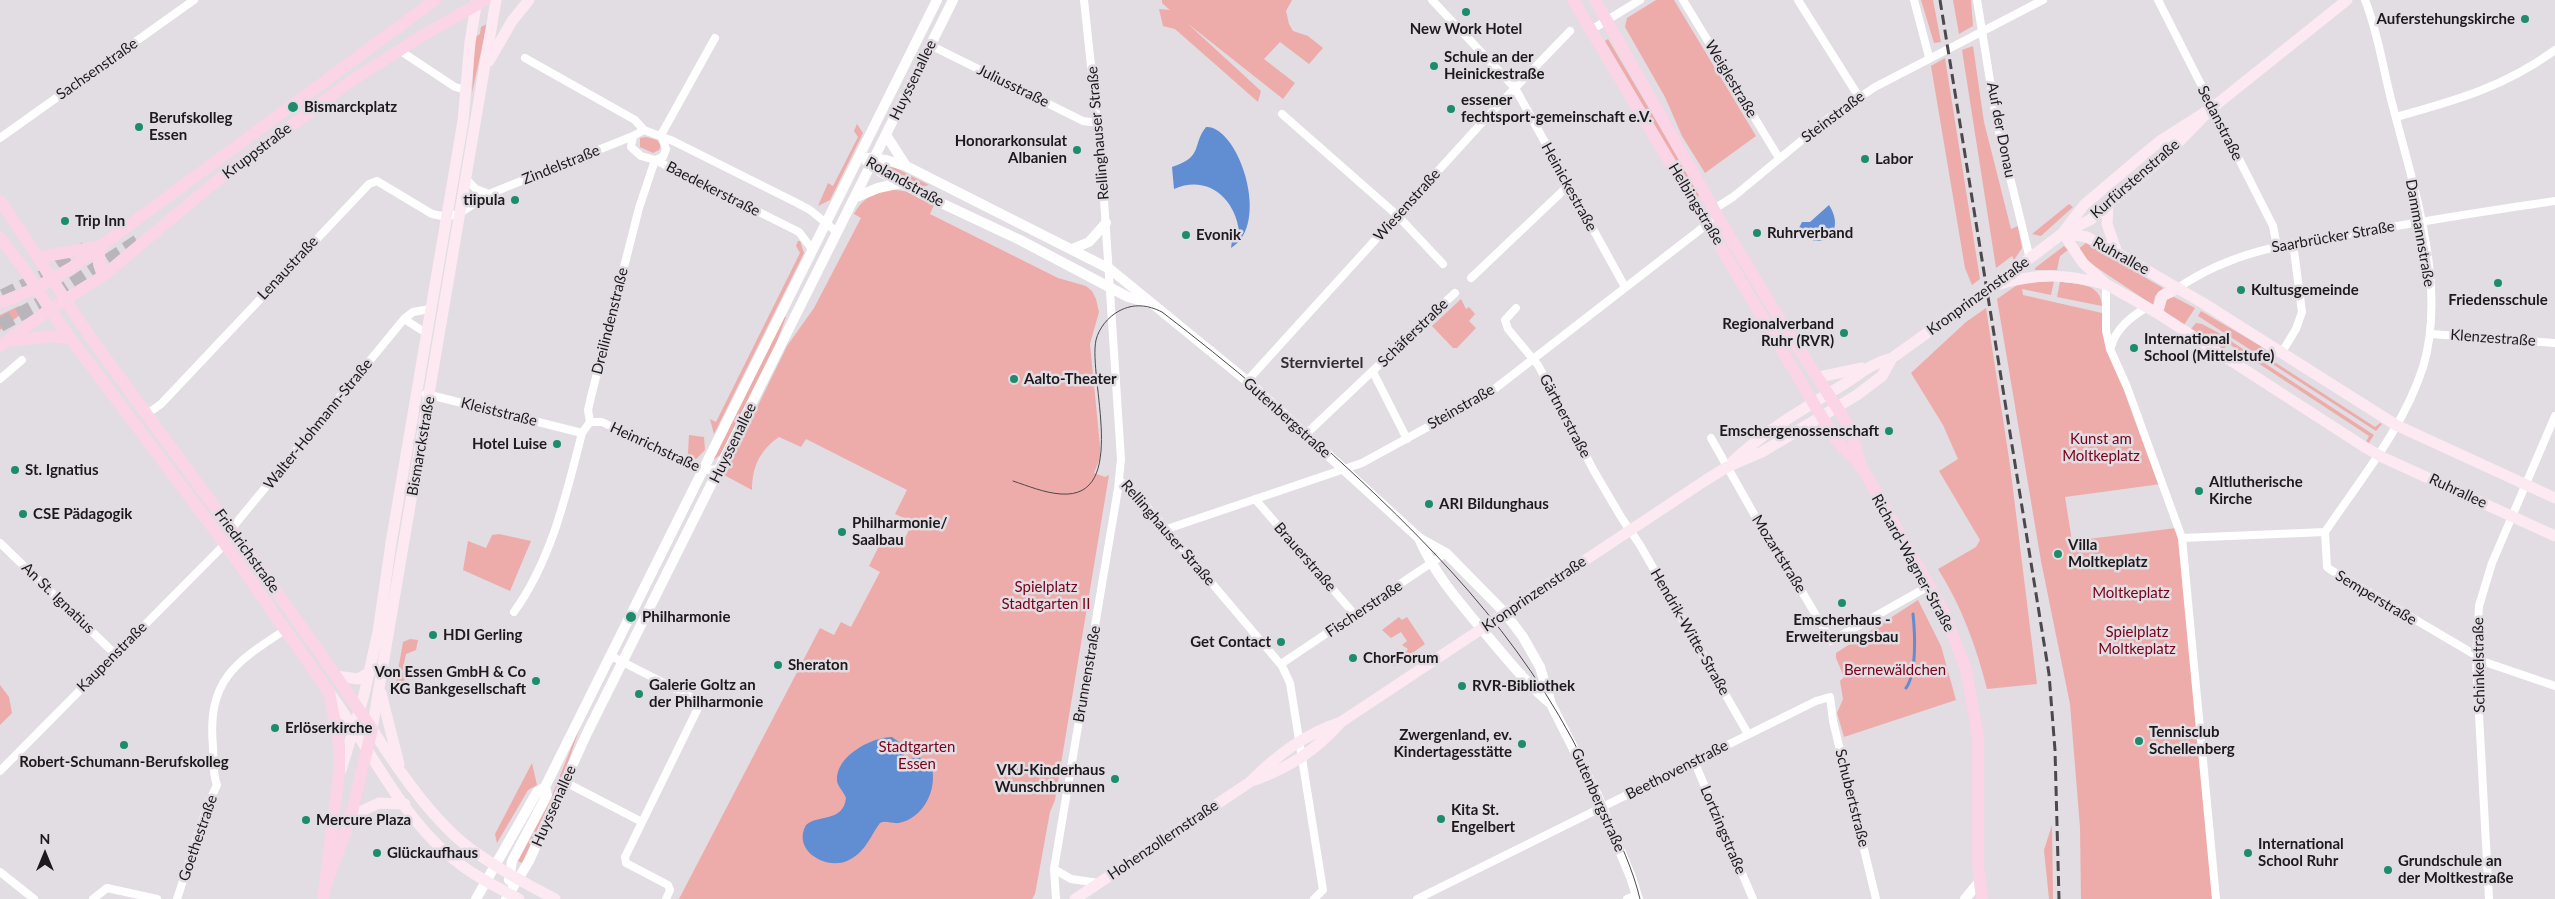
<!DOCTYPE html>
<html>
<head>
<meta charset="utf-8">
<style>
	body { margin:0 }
	#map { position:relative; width:2555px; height:899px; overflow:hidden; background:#e2dce3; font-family:Lato,sans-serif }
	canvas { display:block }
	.north { position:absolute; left:20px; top:829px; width:50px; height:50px; -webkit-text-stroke:4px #e2dce3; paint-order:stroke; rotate:0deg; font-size:14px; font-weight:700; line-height:20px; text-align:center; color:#1c1a1c }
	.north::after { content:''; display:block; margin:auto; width:18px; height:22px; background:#1c1a1c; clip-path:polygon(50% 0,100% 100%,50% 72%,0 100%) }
</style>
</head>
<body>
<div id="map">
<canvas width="2555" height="899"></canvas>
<div class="north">N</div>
</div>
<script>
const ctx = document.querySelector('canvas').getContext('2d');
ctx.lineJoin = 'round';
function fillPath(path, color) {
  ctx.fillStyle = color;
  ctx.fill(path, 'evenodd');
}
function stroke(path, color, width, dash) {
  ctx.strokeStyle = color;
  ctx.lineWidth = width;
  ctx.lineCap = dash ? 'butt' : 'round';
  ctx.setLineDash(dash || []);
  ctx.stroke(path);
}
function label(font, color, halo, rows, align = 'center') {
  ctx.font = font + ' Lato,sans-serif';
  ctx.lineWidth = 5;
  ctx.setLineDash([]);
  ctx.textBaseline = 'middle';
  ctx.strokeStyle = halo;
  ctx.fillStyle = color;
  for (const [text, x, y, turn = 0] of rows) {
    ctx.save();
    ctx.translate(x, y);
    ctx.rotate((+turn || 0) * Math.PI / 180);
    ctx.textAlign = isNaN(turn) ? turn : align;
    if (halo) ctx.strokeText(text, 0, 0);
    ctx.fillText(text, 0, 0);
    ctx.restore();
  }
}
fillPath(new Path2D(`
	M1162,0H1292L1286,11L1289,24L1293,31L1308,36L1323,48L1309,64L1280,42L1264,59L1295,83L1283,99L1187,23L1261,91L1258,102L1175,29L1163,26L1159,9L1170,10L1162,3Z
	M1656,0H1674L1756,136L1705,173L1682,136L1665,97L1625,27L1627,18Z
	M1921,0H1933L1941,42L1934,43Z
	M1953,0H1971L1973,26L1959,34Z
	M487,24L472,93L475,37L480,34L481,27Z
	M1608,39L1700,195L1697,197L1605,41Z
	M1973,46L1984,122L2011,229L2018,226L2022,248L2014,260L2012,256L1996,268L1962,50Z
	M1945,58L1980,279L1972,285L1965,268L1931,66Z
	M857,124L863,133L830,200L818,206L828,183L833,186L858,137L854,131Z
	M646,137L657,140L661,145L659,150L653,153L640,147V138Z
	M888,164L929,185L921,187L886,169Z
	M888,189L910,192L934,205L930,214L1058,278L1086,286L1092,291L1096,299L1099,312L1090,344L1100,446V458L1094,473L1105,477L1109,475L1055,800L1050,812L1035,894L1032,899H679L820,628L834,635L841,622L851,627L880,572L869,566L883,538L901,546L913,522L895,514L907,490L806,439L801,447L779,437C760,450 752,467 752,490L724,475L787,346L814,308L861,218L854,214C862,199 872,194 888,189Z
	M2069,204L2073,207L2041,236L2032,234Z
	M798,241H800L804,253L714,434L710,419L716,422L800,253L796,246Z
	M2086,243L2163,288L2155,296L2153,305L2087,261L2077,250Z
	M2064,246L2068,250L2060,256L2057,270H2035V268Z
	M2054,281L2051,295L2022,289L2023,295L2102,313L2104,338L2161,484L2065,497L2072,541L2176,528L2179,539L2215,899H2081L2080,827L2070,704L2041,561L1997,299L2020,283Z
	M2060,282C2078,284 2101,283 2102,306L2057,297Z
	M2174,297L2195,308L2184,325L2166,314L2164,310L2167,299Z
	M1461,299L1466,309L1469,307L1475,314L1469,321L1476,328L1457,348H1453L1432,326Z
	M19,306L24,312L0,330V315Z
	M1986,308L2010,465L2037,684L1987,689C1976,646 1962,607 1938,569L1976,547L1980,540L1939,471L1958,459L1943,425L1911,373L1966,322Z
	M2201,311L2266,349L2262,354L2375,427L2380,423L2382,424L2376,431L2198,316Z
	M783,317H786L773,352L723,453L713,460Z
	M2196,323L2202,324L2217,332L2374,435L2368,444L2366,442L2369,436L2229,344L2222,350L2190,330Z
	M689,435L704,437L705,450L696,459H685L688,453Z
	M499,534L531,541L510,591L463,570L468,541L486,548L492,535Z
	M1918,600L1941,646L1956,700L1844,737L1837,713L1843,699L1840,681L1844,677L1836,658V653Z
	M1399,617L1402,620L1407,617L1425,644L1394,666V658L1398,656L1396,649L1405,654L1408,649L1402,645L1407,641L1401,632L1391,638L1382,630Z
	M410,639L418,640L416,650L406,654L402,673L406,672L404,683L396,682L403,642Z
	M0,685L9,697L12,713L0,725Z
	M582,721L566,768L522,863L518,861L549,803Z
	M532,763L537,785L528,790L497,843L495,834Z
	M2052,825L2053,899H2049L2044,850Z`), '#edaca9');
fillPath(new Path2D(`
	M1206,127C1238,125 1272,224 1231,248L1233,233L1239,231C1235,198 1207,174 1174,189L1172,167C1204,157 1192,144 1206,127Z
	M1829,205C1849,236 1814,255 1799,228L1802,222H1810Z
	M892,737L899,742L905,759L920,758L932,768C937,791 923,818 899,823C892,824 886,820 880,823C869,838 866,852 847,861C825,870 792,850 806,825C818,814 843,823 846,798C844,792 838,787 837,781C835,756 872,737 892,737Z`), '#618dd2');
stroke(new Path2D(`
	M1906,688C1917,673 1915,633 1913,614`), '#618dd2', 3);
stroke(new Path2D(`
	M3,296L42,277L86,248
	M0,325L54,296L138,241`), '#bab5bb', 14, [14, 7]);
stroke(new Path2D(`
	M1432,0L1515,88L1625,287
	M1683,0L1779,158
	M1798,0L1859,97
	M1914,0L1929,57
	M1977,0L1997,124L2030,259
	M2158,0L2273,226L2277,247
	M1591,30L1640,0
	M930,45L1083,121L1098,123
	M399,50L455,87L466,90
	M525,58L635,120L644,130
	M1282,114L1398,216L1443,264
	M2396,117C2454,101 2505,87 2555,50
	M661,135L715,38
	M0,138L194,0
	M655,160L663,157L666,149L661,135
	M466,179L476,189L489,194
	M1714,209L1733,197L1830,117L1875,87L2043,0
	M812,249L799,232L655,160L641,156L631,147L633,136L644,130L673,141L797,203L810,210L837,232
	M1471,278L1568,186
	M2106,284V331L2110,349L2127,387L2182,538L2216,899
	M2178,288C2236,248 2300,242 2368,231C2430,220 2493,210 2555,201
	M1516,308L1505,320L1508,329L1538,365L1594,471L1621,517L1640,545L1748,734
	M404,319L426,333
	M2431,334L2555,343
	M2111,347C2116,328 2131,317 2147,307
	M2282,352L2296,329L2302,312L2293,243
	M1373,372L1407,439
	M0,379L22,360
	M1247,381L1487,117L1570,31
	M426,394L582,433
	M147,414L161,404L369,184L377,181L432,214L447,217L460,213L489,194L633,136
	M590,422L588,410L591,397L639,208L655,160
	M590,422H602L701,470L721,469
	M1306,434L1455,293
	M1711,438L1777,555L1784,561L1831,641L1929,586
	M1119,480L1137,495L1282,666L1290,683L1323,890L1314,899
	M1255,499L1355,615
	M232,528L404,319L413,312L430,309
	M1167,529L1362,463L1488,394L1710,222
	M2325,532C2360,480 2404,427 2423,367C2448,286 2412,182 2392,103C2383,69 2378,32 2365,0
	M2182,538L2325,532L2327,567L2331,570L2477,656
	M0,543L115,654
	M514,612C552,559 566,495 582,433L590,422
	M611,656L701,702L625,857L626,863L668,885L670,890L666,899
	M2476,659L2555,686
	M1281,664L1446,553
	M1694,761L1753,899
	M0,771L225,544
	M565,782L642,822
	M1054,869L1071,879L1099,883
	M0,872L34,899
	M93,899L107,888L157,899
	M177,899L208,804L217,785C212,772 214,761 213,747C207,681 234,663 285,630
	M1056,899L1054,869L1118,489L1121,459L1102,169L1084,0
	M1417,899L1816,701L1830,697L1833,721L1876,899
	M1627,899L1637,895
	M2489,899L2476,659L2479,606L2492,563L2555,416`), '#fff', 8);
stroke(new Path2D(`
	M886,135L906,166
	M859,157L886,160L906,166L1110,269L1247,381L1419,538L1446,553L1505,613L1523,637L1540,667L1551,704L1597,795L1631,877L1638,899
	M867,162L881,172L924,195L1020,240L1128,297L1149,303
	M856,197L878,188L901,183
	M1072,249L1089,242L1106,223
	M1419,538C1434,574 1460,603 1485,633C1506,658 1526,683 1551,704
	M509,880L512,861L547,795L545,787
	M476,899L537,792L545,787L937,0
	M506,899L529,861L587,733L953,0
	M1965,899L1979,882`), '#fff', 10);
stroke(new Path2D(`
	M496,0L372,729C396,767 428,814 463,843C488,863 526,884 555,899
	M489,61L512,21L529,0
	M2108,205L2107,224L2117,253
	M2064,231L2084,205L2143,155L2160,141L2212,108L2347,0
	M2063,233L2083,263L2106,284L2157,313L2363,446L2382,457L2555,536
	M2063,233L2087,237L2117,253L2203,303L2396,425L2555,498
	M2000,284C2039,273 2065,274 2104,284
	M2157,313L2162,296L2178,288
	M1819,377L1862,368
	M1733,461C1766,430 1803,409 1841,386C1859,375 1871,363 1892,358L1993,286L2063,233L2090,220L2167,154L2212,108
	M336,676L358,679L370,672
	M329,692C368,745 400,815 451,857C472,875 495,886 519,899
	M381,693L399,764
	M341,770L364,695L378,632L391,543L463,121L470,42L477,0
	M1255,780C1290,767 1315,751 1340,723
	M351,816L379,803L405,804
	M1075,899L1250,782C1277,755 1305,734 1341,722L1706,480L1727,467L1762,452L1857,395L1882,376L1892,358`), '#fde9f2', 11);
stroke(new Path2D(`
	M1573,0L1817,409L1837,441L1860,465
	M1595,0L1718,217L1779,318L1845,420L1852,434L1861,466L1944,612L1966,670L1978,736V865L1982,899
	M0,201C33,247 61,296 94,342C187,471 284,597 372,729L351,816L325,888
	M0,238L22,266L59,323L225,544L329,692L339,745V774L323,899
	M99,246V264L103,276
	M40,257L96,247
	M0,303L36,288L71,268L435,0
	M8,341L50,336L70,338
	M0,346L50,309L103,276L209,187L351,81L420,37L485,0`), '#fbd4e5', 12);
stroke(new Path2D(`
	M1013,481C1028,486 1045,493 1061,494C1130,499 1088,378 1096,340C1099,328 1108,317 1119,311C1134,303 1148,305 1162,312C1230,364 1295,419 1357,477C1466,579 1549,673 1607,812C1619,841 1633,869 1640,899`), '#4c494d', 1);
stroke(new Path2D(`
	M1940,0L2049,674L2055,750L2059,899`), '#4c494d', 3, [10, 5]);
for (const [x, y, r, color] of [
	[1466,12,5,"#1c8c6c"],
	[2525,19,5,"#1c8c6c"],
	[1434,66,5,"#1c8c6c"],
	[293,107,6,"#1c8c6c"],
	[1451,109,5,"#1c8c6c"],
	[139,127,5,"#1c8c6c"],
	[1077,150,5,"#1c8c6c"],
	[1865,159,5,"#1c8c6c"],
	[515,200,5,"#1c8c6c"],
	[65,221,5,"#1c8c6c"],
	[1757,233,5,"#1c8c6c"],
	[1186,235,5,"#1c8c6c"],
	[2498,283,5,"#1c8c6c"],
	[2241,290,5,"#1c8c6c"],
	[1844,333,5,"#1c8c6c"],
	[2134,348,5,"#1c8c6c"],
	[1014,379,5,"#1c8c6c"],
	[1889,431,5,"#1c8c6c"],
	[557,444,5,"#1c8c6c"],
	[15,470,5,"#1c8c6c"],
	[2199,491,5,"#1c8c6c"],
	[1429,504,5,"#1c8c6c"],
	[23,514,5,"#1c8c6c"],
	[842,532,5,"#1c8c6c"],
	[2058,554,5,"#1c8c6c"],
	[1842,603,5,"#1c8c6c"],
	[631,617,6,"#1c8c6c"],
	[433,635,5,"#1c8c6c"],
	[1281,642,5,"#1c8c6c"],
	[1353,658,5,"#1c8c6c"],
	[778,665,5,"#1c8c6c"],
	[536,681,5,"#1c8c6c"],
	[1462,686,5,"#1c8c6c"],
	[639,694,5,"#1c8c6c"],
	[275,728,5,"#1c8c6c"],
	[2139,741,5,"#1c8c6c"],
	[1522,744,5,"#1c8c6c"],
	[124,745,5,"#1c8c6c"],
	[1115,779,5,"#1c8c6c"],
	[1441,819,5,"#1c8c6c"],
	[306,820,5,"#1c8c6c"],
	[377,853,5,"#1c8c6c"],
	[2248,853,5,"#1c8c6c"],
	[2388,870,5,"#1c8c6c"]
]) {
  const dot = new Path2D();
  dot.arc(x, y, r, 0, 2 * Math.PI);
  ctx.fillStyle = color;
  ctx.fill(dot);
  stroke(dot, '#e2dce3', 2);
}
label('bold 15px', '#1c1a1c', '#e2dce3', [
	["Auferstehungskirche",2515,19,"right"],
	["New Work Hotel",1466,29,"center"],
	["Schule an der",1444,57],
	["Heinickestraße",1444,74],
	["essener",1461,100],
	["fechtsport-gemeinschaft e.V.",1461,117],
	["Bismarckplatz",304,107],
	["Berufskolleg",149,118],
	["Essen",149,135],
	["Honorarkonsulat",1067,141,"right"],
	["Albanien",1067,158,"right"],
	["Labor",1875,159],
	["tiipula",505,200,"right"],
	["Trip Inn",75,221],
	["Ruhrverband",1767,233],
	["Evonik",1196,235],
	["Kultusgemeinde",2251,290],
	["Friedensschule",2498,300,"center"],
	["Regionalverband",1834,324,"right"],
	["Ruhr (RVR)",1834,341,"right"],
	["International",2144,339],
	["School (Mittelstufe)",2144,356],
	["Aalto-Theater",1024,379],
	["Emschergenossenschaft",1879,431,"right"],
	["Hotel Luise",547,444,"right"],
	["St. Ignatius",25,470],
	["Altlutherische",2209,482],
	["Kirche",2209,499],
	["ARI Bildunghaus",1439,504],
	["CSE Pädagogik",33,514],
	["Philharmonie/",852,523],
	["Saalbau",852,540],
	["Villa",2068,545],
	["Moltkeplatz",2068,562],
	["Philharmonie",642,617],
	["Emscherhaus -",1842,620,"center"],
	["Erweiterungsbau",1842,637,"center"],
	["HDI Gerling",443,635],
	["Get Contact",1271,642,"right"],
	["ChorForum",1363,658],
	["Sheraton",788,665],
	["Von Essen GmbH & Co",526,672,"right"],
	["KG Bankgesellschaft",526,689,"right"],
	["Galerie Goltz an",649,685],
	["der Philharmonie",649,702],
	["RVR-Bibliothek",1472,686],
	["Erlöserkirche",285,728],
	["Tennisclub",2149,732],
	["Schellenberg",2149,749],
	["Zwergenland, ev.",1512,735,"right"],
	["Kindertagesstätte",1512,752,"right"],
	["Robert-Schumann-Berufskolleg",124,762,"center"],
	["VKJ-Kinderhaus",1105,770,"right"],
	["Wunschbrunnen",1105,787,"right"],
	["Kita St.",1451,810],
	["Engelbert",1451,827],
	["Mercure Plaza",316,820],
	["International",2258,844],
	["School Ruhr",2258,861],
	["Glückaufhaus",387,853],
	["Grundschule an",2398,861],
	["der Moltkestraße",2398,878]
], 'left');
label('15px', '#1c1a1c', '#e2dce3', [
	["Sachsenstraße",97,69,-35],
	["Weiglestraße",1731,79,59],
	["Huyssenallee",913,80,-64],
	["Juliusstraße",1013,86,26],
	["Steinstraße",1833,117,-37],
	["Sedanstraße",2220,123,63],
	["Auf der Donau",2001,130,79],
	["Rellinghauser Straße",1098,133,-95],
	["Kruppstraße",257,151,-37],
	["Zindelstraße",561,165,-22],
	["Kurfürstenstraße",2135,179,-41],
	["Rolandstraße",905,182,29],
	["Heinickestraße",1569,187,61],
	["Baedekerstraße",713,189,27],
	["Helbingstraße",1696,204,59],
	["Wiesenstraße",1407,205,-48],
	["Dammannstraße",2420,233,80],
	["Saarbrücker Straße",2333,237,-10],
	["Ruhrallee",2121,256,29],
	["Lenaustraße",288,268,-47],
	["Kronprinzenstraße",1978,296,-36],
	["Dreilindenstraße",610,321,-76],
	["Schäferstraße",1413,333,-44],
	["Klenzestraße",2493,338,4],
	["Steinstraße",1461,407,-30],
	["Kleiststraße",499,412,14],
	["Gärtnerstraße",1565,416,62],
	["Gutenbergstraße",1287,418,42],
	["Walter-Hohmann-Straße",318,424,-51],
	["Huyssenallee",733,443,-64],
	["Bismarckstraße",421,446,-80],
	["Heinrichstraße",655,447,25],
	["Ruhrallee",2458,491,25],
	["Rellinghauser Straße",1168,533,49],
	["Friedrichstraße",247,551,54],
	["Mozartstraße",1779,554,58],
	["Brauerstraße",1305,557,49],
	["Richard-Wagner-Straße",1913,563,61],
	["Kronprinzenstraße",1534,594,-34],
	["An St. Ignatius",58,598,44],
	["Semperstraße",2376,598,31],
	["Fischerstraße",1364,609,-34],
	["Hendrik-Witte-Straße",1690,632,60],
	["Kaupenstraße",112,657,-45],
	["Schinkelstraße",2479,665,-91],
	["Brunnenstraße",1087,674,-80],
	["Beethovenstraße",1677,770,-27],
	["Schubertstraße",1852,798,76],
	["Gutenbergstraße",1598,800,66],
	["Huyssenallee",554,806,-66],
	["Lortzingstraße",1723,830,67],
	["Goethestraße",198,838,-71],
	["Hohenzollernstraße",1163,840,-34]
]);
label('15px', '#780018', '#e2dce3', [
	["Kunst am",2101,439],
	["Moltkeplatz",2101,456],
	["Spielplatz",1046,587],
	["Stadtgarten II",1046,604],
	["Moltkeplatz",2131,593],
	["Spielplatz",2137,632],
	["Moltkeplatz",2137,649],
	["Bernewäldchen",1895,670],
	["Stadtgarten",917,747],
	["Essen",917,764]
]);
label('bold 16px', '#322d33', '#e2dce3', [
	["Sternviertel",1322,363]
]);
</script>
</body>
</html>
